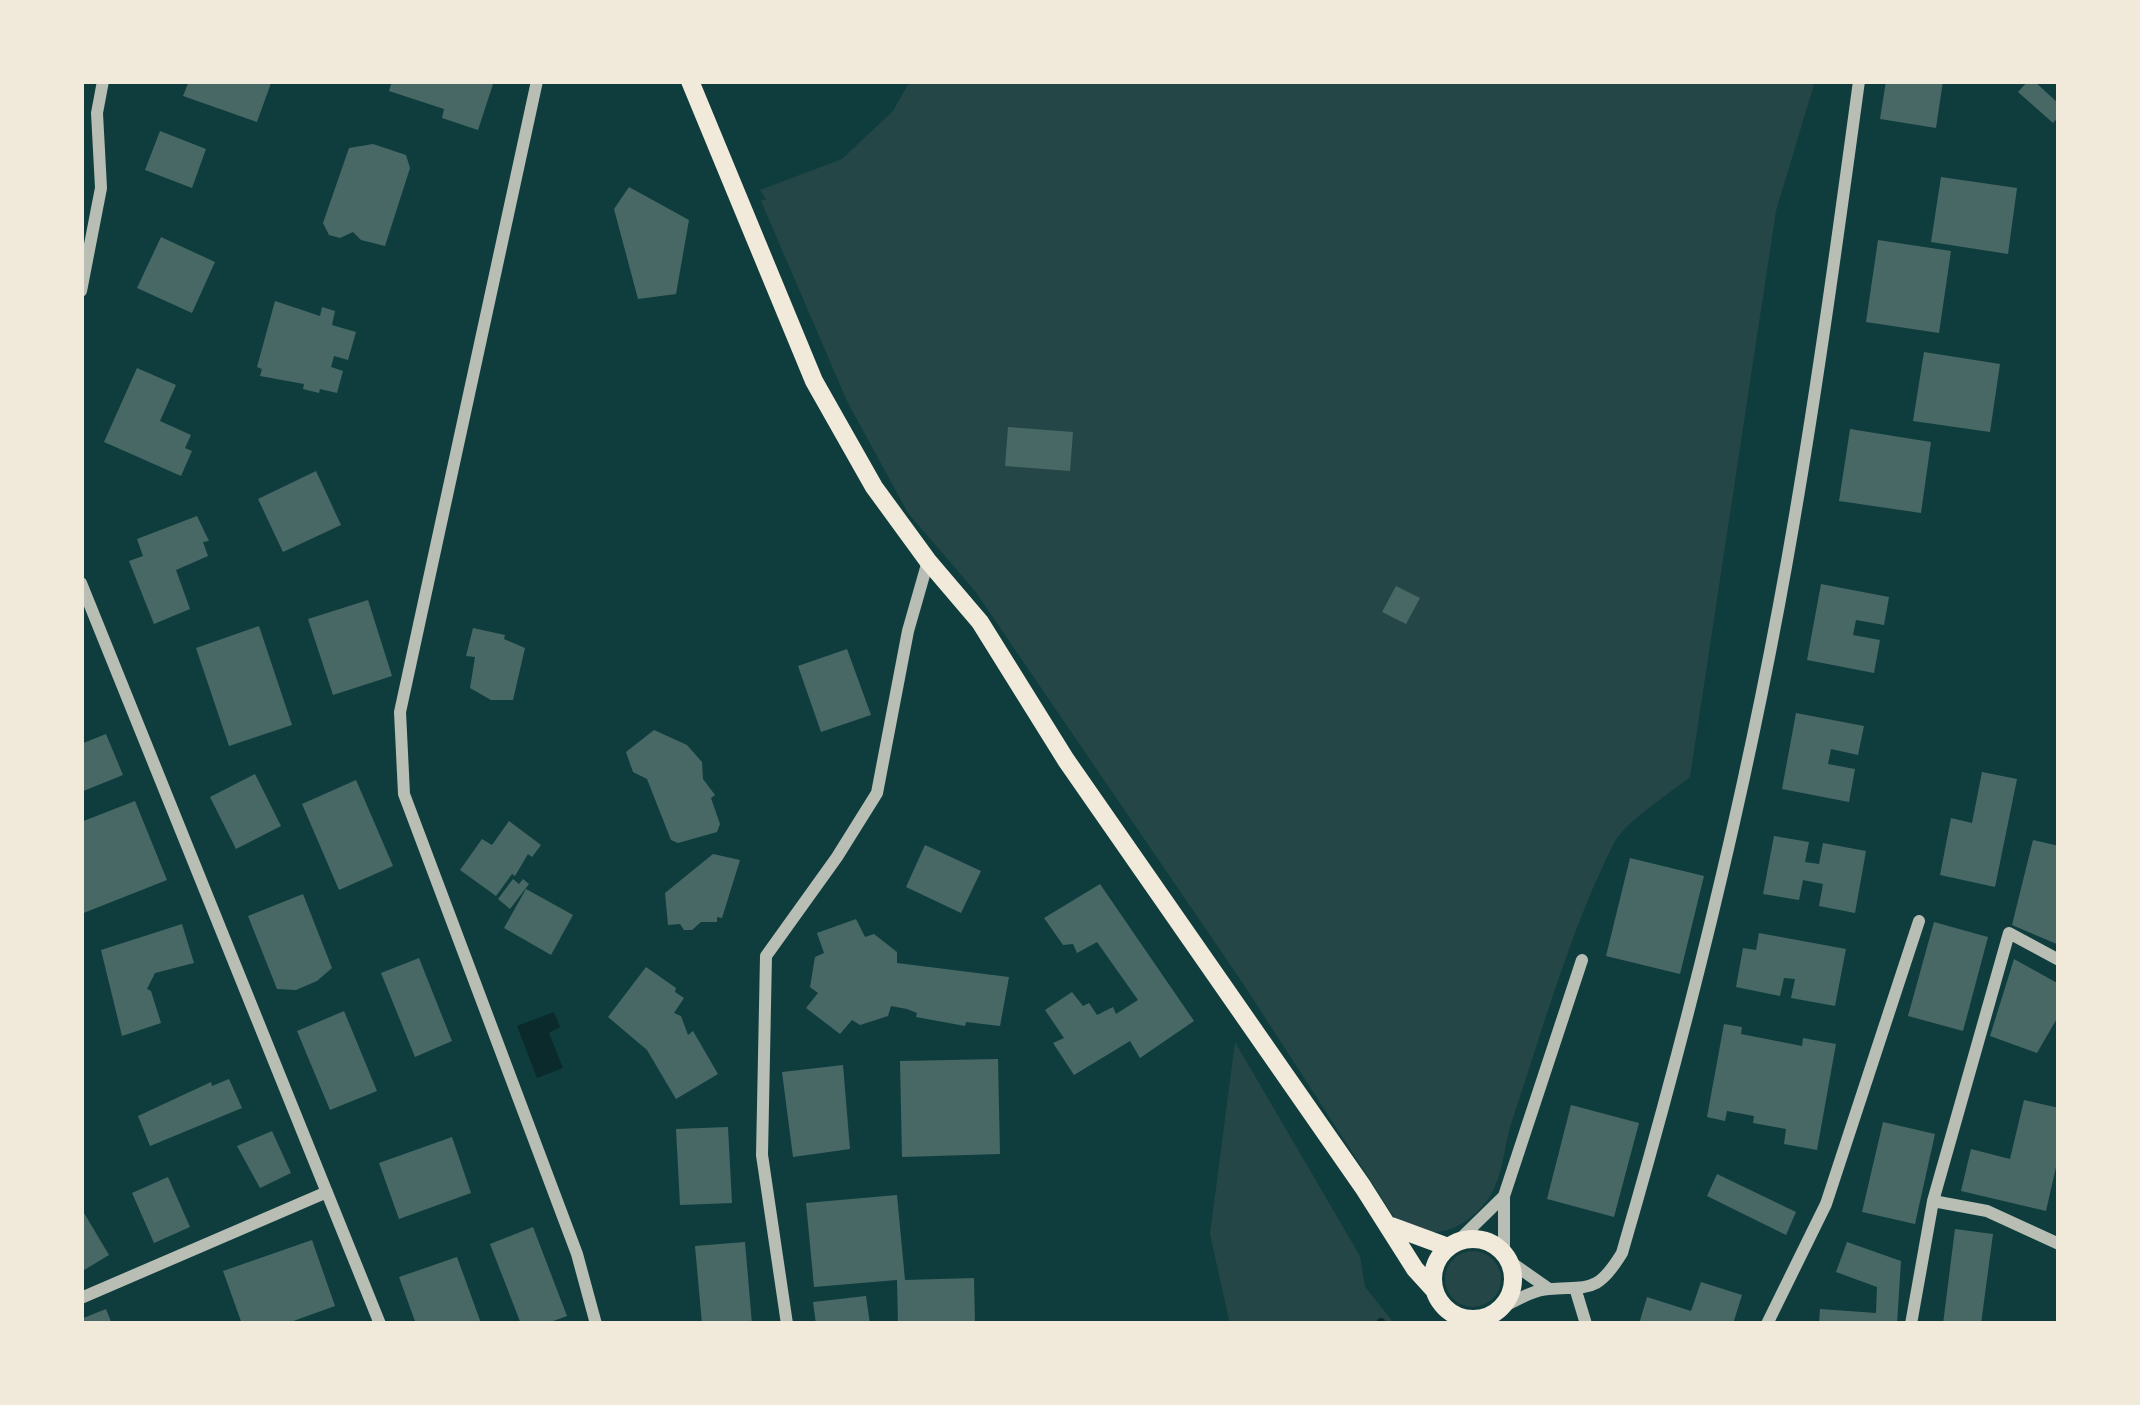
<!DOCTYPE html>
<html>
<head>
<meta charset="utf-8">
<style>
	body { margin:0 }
	#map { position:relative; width:2140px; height:1405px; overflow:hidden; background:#0f3d3e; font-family:"Source Sans 3",sans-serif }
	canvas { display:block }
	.frame { position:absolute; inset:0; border:84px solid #f1e9da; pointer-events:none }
</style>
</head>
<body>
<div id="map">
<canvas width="2140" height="1405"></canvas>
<div class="frame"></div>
</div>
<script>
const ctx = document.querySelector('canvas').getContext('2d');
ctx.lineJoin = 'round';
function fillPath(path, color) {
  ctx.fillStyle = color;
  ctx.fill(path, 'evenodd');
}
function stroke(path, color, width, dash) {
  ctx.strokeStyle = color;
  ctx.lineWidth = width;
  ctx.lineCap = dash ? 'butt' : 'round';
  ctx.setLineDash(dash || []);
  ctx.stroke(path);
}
fillPath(new Path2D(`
	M910,81H1815L1776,211L1690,777C1670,793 1625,822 1614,843C1570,930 1543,1029 1512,1121C1503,1148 1504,1176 1488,1199C1465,1231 1426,1246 1394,1217L1244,985L975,591L908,513L847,401L761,201L766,199L760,190L842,159L893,111Z
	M1235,1042L1360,1256L1365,1287L1395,1324H1230L1210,1234Z
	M1445 1279a28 28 0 1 1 56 0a28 28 0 1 1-56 0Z`), '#244646');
fillPath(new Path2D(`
	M554,1012L560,1027L549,1033L563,1068L537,1078L517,1026Z`), '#0a2a2b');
stroke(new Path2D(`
	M1381,1324V1322`), '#0a2a2b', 8);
fillPath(new Path2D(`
	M189,81H266L271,83L257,122L183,96Z
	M392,81H494L478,130L442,118L444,109L389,91Z
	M1886,81H1943L1936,128L1880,119Z
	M2028,81H2034L2059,104V116L2053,123L2018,92Z
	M160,131L206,149L192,188L145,170Z
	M373,144L406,155L410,168L385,246L361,240L353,232L340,238L329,235L323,223L349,148Z
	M1941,177L2017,188L2008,254L1931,242Z
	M629,187L689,220L676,294L638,299L614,209Z
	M161,237L215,262L192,313L137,288Z
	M1878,240L1951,251L1939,333L1866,322Z
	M275,301L320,316L322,307L335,311L332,325L356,332L348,360L334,356L331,367L343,371L337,393L320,389L319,393L303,389L304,384L260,376L262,369L257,367Z
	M1924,352L2000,364L1990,432L1913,421Z
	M137,368L176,385L160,421L191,435L185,448L192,451L181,476L104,442Z
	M1008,427L1073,432L1070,471L1005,466Z
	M1850,429L1931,442L1921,513L1839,501Z
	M316,471L341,525L283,552L258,499Z
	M197,516L209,541L203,542L208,556L176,570L190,609L154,624L129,561L143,556L137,539Z
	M1821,584L1889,597L1884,625L1856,620L1853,635L1880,640L1874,673L1807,660Z
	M1396,586L1420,598L1406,624L1382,612Z
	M368,600L392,676L333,695L308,619Z
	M259,626L292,725L229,746L196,648Z
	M473,628L505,635L504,639L525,648L513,700H491L470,688L475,657L466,656Z
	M847,649L871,715L821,732L798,666Z
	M1796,713L1864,726L1858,755L1831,749L1828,764L1855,769L1849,802L1782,789Z
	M654,730L687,745L702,762L703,779L715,795L711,798L720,824L717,832L678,843L671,840L647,779L633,772L626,752Z
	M106,734L123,775L81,792V744Z
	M1982,772L2017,779L1995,887L1940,875L1951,818L1972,823Z
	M255,774L281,826L236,849L210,797Z
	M356,780L393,866L339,890L302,804Z
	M135,801L167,880L81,914V822Z
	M509,821L541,845L532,857L528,854L515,876L512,874L496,896L460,870L482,839L492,845Z
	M1774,836L1809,842L1805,862L1819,864L1823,843L1866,851L1855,913L1819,906L1823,884L1803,880L1799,900L1763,894Z
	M2033,840L2059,846V945L2012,925Z
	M925,845L981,871L961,913L906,887Z
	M713,854L740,860L722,918L717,917V922H701L692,930H684L680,924L668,925L665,893Z
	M1630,858L1704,876L1680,974L1606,956Z
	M513,879L519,884L523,879L529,884L510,909L498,899Z
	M1100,884L1194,1021L1140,1058L1130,1041L1074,1075L1053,1043L1064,1038L1045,1010L1072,992L1083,1006L1089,1003L1097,1015L1113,1007L1116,1014L1138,1000L1097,942L1077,953L1073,944L1063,945L1044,918Z
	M526,889L573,915L551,955L504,928Z
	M303,894L332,968L317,981L296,990L277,989L248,916Z
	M856,919L865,937L874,934L897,952V963L1009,977L1000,1026L966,1022L965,1026L916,1017L917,1013L907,1009L891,1006L888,1016L860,1025L852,1020L840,1034L806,1008L818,993L810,987L815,957L824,953L817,933Z
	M1934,922L1988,937L1963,1031L1908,1016Z
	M182,924L194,963L155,973L147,989L151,991L161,1023L122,1036L101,950Z
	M1759,933L1846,949L1835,1006L1791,998L1795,979L1784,978L1780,996L1736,987L1743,948L1756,950Z
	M419,958L452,1041L415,1057L381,973Z
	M2014,959L2059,984V1015L2037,1053L1990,1036Z
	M646,967L676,988L675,992L684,998L674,1013L681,1016L688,1035L693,1031L718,1074L676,1099L647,1050L608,1017Z
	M344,1011L377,1091L330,1110L297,1031Z
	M1724,1024L1742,1027L1741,1034L1802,1046L1803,1038L1836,1044L1817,1150L1784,1144L1786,1129L1753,1123L1754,1116L1727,1111L1725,1121L1707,1117Z
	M998,1059L1000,1154L902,1157L900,1061Z
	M843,1065L850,1149L793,1157L782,1072Z
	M229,1079L242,1108L150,1146L138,1116L211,1082L212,1086Z
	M2024,1100L2059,1108V1154L2046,1211L1961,1191L1971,1149L2010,1159Z
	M1571,1105L1639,1123L1614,1217L1547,1199Z
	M1883,1122L1935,1134L1915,1224L1862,1212Z
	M728,1127L732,1203L680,1205L676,1129Z
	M272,1131L291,1173L260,1188L237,1146Z
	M452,1137L471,1193L399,1219L379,1163Z
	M1717,1174L1796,1212L1786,1235L1707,1196Z
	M168,1177L190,1227L154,1243L132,1193Z
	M897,1195L905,1280L974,1278L975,1324H898L897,1280L814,1287L806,1203Z
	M84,1213L109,1255L81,1272V1215Z
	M533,1227L567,1316L545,1324H521L490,1244Z
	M1955,1229L1993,1234L1981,1324H1943Z
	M312,1240L335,1306L285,1324H242L223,1271Z
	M745,1242L752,1324H702L695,1246Z
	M1847,1242L1901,1261L1897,1324H1819L1820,1309L1876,1313L1877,1287L1836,1272Z
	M457,1257L481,1323L416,1324L399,1277Z
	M1701,1282L1742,1295L1733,1324H1639L1647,1297L1691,1311Z
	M866,1296L870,1324H816L813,1302Z
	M106,1309L112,1324H81V1319Z`), '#486865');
stroke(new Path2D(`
	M537,81L400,712L404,794L577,1254L596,1324
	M81,291L101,188L97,113L103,81
	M81,583L380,1324
	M1933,1201L1987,1211L2059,1244
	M1458,1241L1503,1197
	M1504,1253V1196L1582,960
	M1509,1261L1549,1289
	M1576,1291L1586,1324
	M81,1298L327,1192
	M1503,1307C1517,1300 1533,1290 1549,1289C1589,1286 1597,1294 1622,1253C1692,1013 1752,768 1794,521C1819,375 1839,228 1859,81
	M787,1324L762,1155L766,956L837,857L877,793L908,631L928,561
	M1767,1324L1826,1204L1919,921
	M1911,1324L1933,1201L2009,933L2059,960`), '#b8beb3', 12);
stroke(new Path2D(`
	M690,81L814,381L874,487L928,561L980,622L1066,760L1363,1187L1415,1269L1435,1291
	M1391,1226L1448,1247
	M1433 1279a40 40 0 1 1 80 0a40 40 0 1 1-80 0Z`), '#f1e9da', 18);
</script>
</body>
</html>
